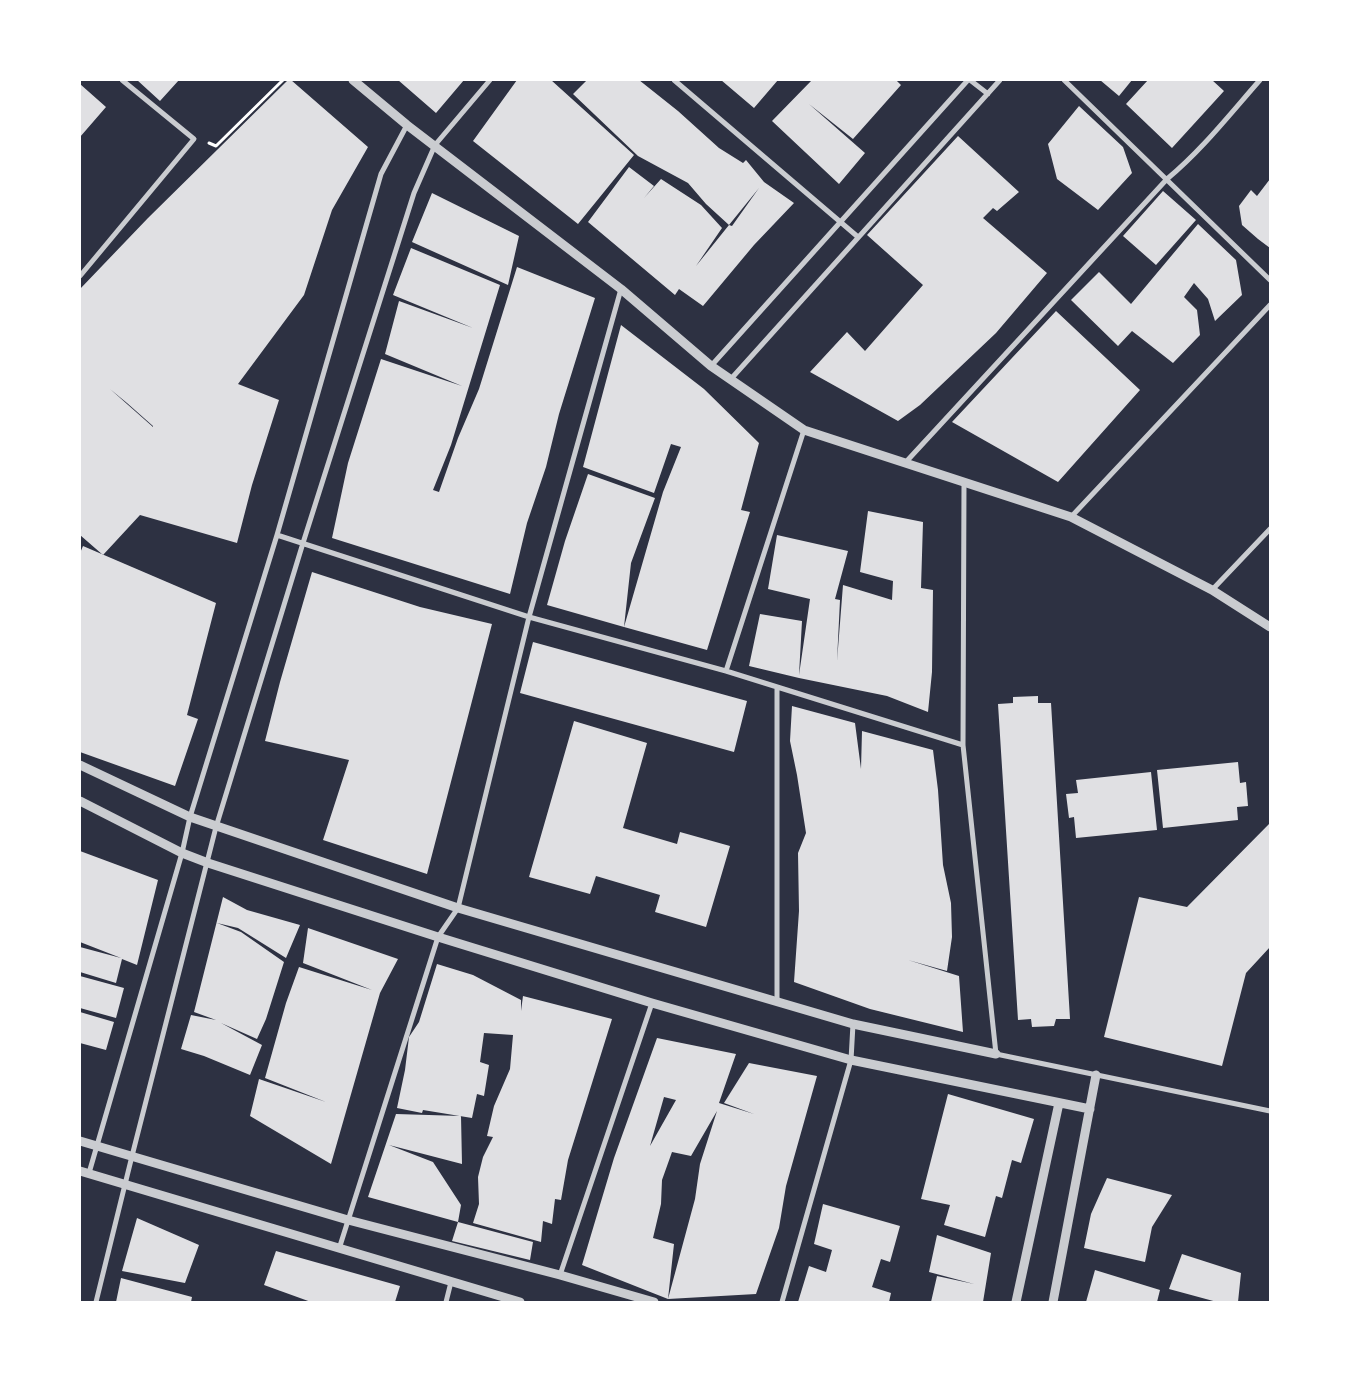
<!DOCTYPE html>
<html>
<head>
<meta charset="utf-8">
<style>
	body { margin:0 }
	#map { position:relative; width:1350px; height:1382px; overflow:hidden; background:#2d3142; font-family:"Fira Sans Condensed",sans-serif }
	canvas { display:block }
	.frame { position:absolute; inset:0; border:81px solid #fff; pointer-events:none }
</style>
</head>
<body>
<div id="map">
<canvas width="1350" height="1382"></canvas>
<div class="frame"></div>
</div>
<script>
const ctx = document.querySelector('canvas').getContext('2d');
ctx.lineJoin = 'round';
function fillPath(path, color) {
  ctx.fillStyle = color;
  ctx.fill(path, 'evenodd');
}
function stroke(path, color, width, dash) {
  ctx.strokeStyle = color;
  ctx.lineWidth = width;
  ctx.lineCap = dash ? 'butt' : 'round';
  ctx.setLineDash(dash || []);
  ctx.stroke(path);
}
fillPath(new Path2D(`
	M137,80H179L160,101Z
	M288,80H291L368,147L332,210L304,295L238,384L279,400L252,485L237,543L140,515L103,555L80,535V289L148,218ZM110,389L127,403L153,426V427Z
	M398,80H464L436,113Z
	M517,80H551L634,155L578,224L473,141Z
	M587,80H639L678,111L719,148L743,163L746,160L764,182L794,203L754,245L703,306L679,289L675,295L588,222L629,167L654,186L644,198L661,179L701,205L722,228L696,266L729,225L732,226L759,188L729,225L706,204L688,183L638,156L573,94Z
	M721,80H778L754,108Z
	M812,80H896L901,85L853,139L809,104L865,153L839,184L772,121Z
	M1100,80H1132L1119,96Z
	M1148,80H1212L1224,91L1172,148L1126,104Z
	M80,84L106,107L80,137Z
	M1079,106L1123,147L1132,173L1098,210L1057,179L1048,144Z
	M958,136L1019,192L997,211L993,208L983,218L1047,273L996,333L920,405L898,421L810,372L847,332L865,351L923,285L867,235Z
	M1270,179V248L1258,239L1242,225L1239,206L1251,190L1257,196Z
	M1163,191L1196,220L1156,265L1123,236Z
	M432,193L519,236L508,285L412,242Z
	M1198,224L1236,260L1242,295L1215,321L1208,299L1194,283L1184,297L1197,310L1200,335L1173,363L1132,331L1118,346L1071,300L1099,272L1131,304Z
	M411,248L500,285L451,445L433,490L439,492L458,438L479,389L517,267L595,298L559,414L546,467L527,523L510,594L332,538L348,463L381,359L462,386L385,354L399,301L473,328L393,295Z
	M1056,311L1140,390L1058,482L952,422Z
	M621,325L704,389L759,443L741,510L750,512L707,650L624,627L663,492L681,447L671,444L654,493L583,467Z
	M588,474L655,498L631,563L624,627L547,605L565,541Z
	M868,511L923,522L921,588L933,590L932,672L928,712L887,696L799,678L749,666L760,614L802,621L799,675L810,599L768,589L777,535L848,551L835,599L840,600L837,661L843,585L892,600L893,581L860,572Z
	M83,546L216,603L187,715L198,719L175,786L80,752V553Z
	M312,572L420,607L492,624L427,874L323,840L349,760L265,741L280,682Z
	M533,642L747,701L734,752L520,693Z
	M1038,696V703H1051L1070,1019H1056L1054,1026L1032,1027L1031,1019L1018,1020L998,704L1013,703V697Z
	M792,706L855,723L861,769L862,731L933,750L938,790L943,865L951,903L952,937L947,971L908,960L959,976L963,1032L870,1009L794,982L799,911L798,853L806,833L797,775L790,741Z
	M574,721L647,743L623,828L677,844L680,832L730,846L706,927L655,912L660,895L596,876L590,894L529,877Z
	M1238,762L1240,783L1246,782L1248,806L1237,807L1238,820L1163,828L1157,770Z
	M1151,772L1157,830L1076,838L1074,817L1069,818L1066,794L1078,793L1076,780Z
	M1270,823V947L1246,973L1222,1066L1104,1037L1139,897L1187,907Z
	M80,851L158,880L137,965L122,959L116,983L80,972V947L121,958L80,942Z
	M223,897L247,910L300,925L286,958L238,928L217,923L241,932L284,962L266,1019L257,1039L221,1023L262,1045L250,1075L204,1056L181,1049L191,1015L216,1020L194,1012Z
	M308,928L398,959L380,993L331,1164L250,1116L259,1079L326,1102L265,1078L286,1003L299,967L372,990L303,963Z
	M437,964L473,975L521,1000V1011L523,996L612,1019L568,1160L561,1200L555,1199L552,1224L543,1221L541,1242L473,1223L479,1204L478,1177L483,1157L493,1137L487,1136L494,1106L510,1069L513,1035L484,1033L480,1062L489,1065L484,1096L477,1094L472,1118L423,1110L422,1113L397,1108L405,1070L409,1037L419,1022Z
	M80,976L124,988L116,1018L80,1008Z
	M80,1012L114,1022L106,1050L80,1043Z
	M657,1038L736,1054L719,1103L754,1114L724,1103L749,1063L817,1076L786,1186L779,1228L756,1294L668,1299L582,1265L614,1158ZM664,1097L676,1100L650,1146ZM717,1111L700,1164L695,1199L668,1299L674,1244L653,1238L661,1204L662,1180L672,1152L691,1156Z
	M948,1094L1034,1119L1021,1163L1012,1160L1002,1198L996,1196L985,1237L944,1225L950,1205L921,1199Z
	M396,1114L461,1116L462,1164L389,1145L433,1162L461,1205L458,1222L368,1197Z
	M1107,1178L1172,1195L1152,1227L1145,1262L1084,1248L1091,1214Z
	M823,1204L900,1226L890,1262L881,1259L872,1287L891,1293L889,1302H798L809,1266L826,1272L832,1250L814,1244Z
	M137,1218L199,1245L185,1283L122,1271Z
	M458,1222L533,1242L530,1260L452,1241Z
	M937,1235L991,1253L983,1302H931L937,1276L974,1284L929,1272Z
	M276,1251L400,1286L395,1302H311L264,1285Z
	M1182,1254L1241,1273L1238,1302H1217L1169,1289Z
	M1095,1270L1160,1290L1157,1302H1086Z
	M121,1278L192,1297L191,1302H116Z`), '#e0e0e3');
stroke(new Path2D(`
	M209,143L216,146L283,80`), '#fff', 3);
stroke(new Path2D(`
	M674,80L858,237
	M970,80L988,94
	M1064,80L1270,280
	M80,276L194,139L122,80
	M711,366L968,80
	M730,380L1000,80
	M905,463L1167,179C1202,150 1230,114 1260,80
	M964,483L963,745L996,1054L1270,1111
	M1071,517L1270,305
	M277,535L529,617L726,671L963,745
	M1212,590L1270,529
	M726,671L804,430
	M777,688V1002
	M89,1173L182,853L190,817L277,535L381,174L407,125
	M339,1249L438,937L458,908L529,617L621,289
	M560,1275L652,1003
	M96,1302L132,1156L216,827L303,543L414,193L435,145L490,80
	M446,1302L451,1282
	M782,1302L851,1060L853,1024`), '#caccd0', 5);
stroke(new Path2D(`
	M353,80L407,125L621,289L711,366L804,430L1071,517L1212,590L1270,627
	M80,765L190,817L458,908L853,1024L996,1054
	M80,801L182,853L208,863L438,937L652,1003L851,1060L1090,1109
	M80,1141L348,1220L560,1275L654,1302
	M80,1171L520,1302
	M1016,1302L1059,1103
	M1053,1302L1096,1075`), '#caccd0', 9);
</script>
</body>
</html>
